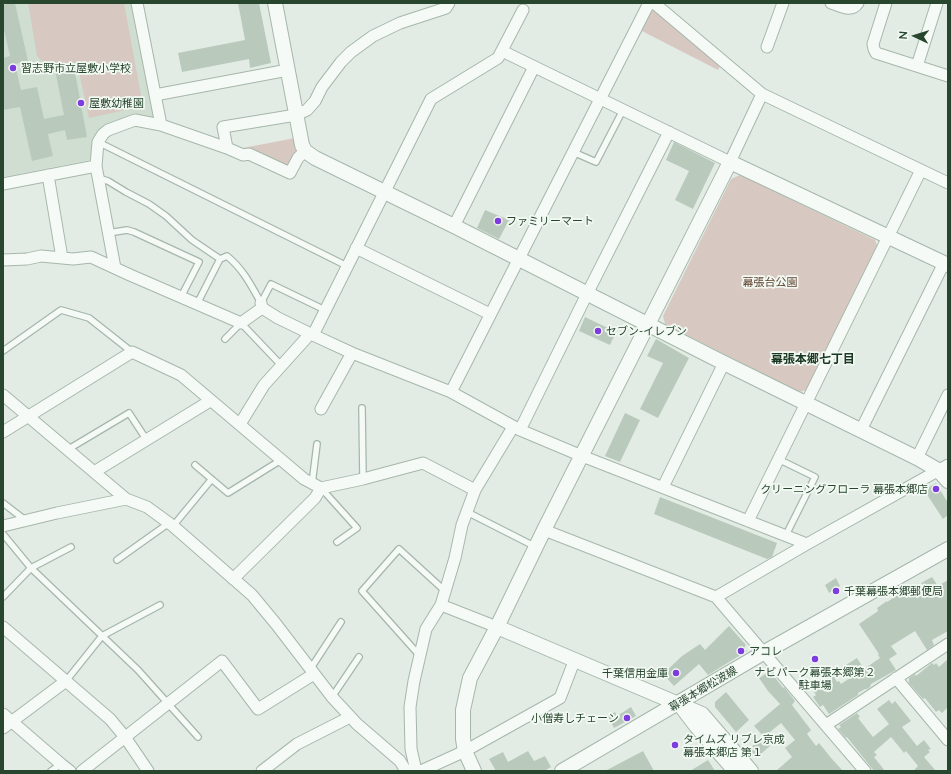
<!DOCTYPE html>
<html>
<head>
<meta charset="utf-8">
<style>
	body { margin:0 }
	#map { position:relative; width:951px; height:774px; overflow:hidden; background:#e2ece4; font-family:Lato,sans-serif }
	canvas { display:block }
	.frame { position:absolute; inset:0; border:4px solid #28462e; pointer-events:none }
	.north { position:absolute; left:895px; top:16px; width:40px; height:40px; -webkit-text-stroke:3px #f2f9f3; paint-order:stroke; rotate:274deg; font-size:11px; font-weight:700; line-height:16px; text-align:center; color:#28462e }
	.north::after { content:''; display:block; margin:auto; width:14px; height:18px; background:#28462e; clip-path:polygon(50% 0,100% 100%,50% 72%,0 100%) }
</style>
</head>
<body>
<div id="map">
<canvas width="951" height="774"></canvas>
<div class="frame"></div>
<div class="north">N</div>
</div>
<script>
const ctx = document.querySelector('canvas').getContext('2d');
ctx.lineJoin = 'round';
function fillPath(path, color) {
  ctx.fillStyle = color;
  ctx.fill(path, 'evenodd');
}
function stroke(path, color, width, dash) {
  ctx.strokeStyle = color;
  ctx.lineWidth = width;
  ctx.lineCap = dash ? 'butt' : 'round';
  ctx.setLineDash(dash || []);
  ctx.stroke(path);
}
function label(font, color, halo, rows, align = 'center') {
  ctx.font = font + ' Lato,"Noto Sans JP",sans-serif';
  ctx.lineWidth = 3.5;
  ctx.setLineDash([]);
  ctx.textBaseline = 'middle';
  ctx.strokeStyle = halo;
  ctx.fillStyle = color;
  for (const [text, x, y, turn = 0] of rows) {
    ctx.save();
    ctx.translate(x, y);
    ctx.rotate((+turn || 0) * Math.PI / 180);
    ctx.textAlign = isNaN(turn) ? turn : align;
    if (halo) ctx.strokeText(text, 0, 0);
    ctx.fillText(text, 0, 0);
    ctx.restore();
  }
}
fillPath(new Path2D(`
	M3,3H133L155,118L137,115L94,139L90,160L3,177Z`), '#d0ded2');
fillPath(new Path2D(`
	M28,3H124L143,106L89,118L77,63L49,68L37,56Z
	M649,11H655L720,66L718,70L640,30Z
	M295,138L298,153L290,167L285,168L243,148Z
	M740,175L875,240L878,248L806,390L799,392L665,324L663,316L731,179Z`), '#d7c9c2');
fillPath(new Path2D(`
	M12,3H15L28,61L15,64L21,90L37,87L44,119L64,115L55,70L74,67L87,137L67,140L65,130L48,134L53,156L32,161L20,107L3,110V58L10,56L3,26V5Z
	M238,3H259L271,63L250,68L249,59L182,72L178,53L245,40Z
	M674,142L715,163L693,209L675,200L689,171L666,160Z
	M485,210L509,220L499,239L477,228Z
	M585,317L616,332L610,345L579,331Z
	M656,339L689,358L658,418L640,409L663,363L647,356Z
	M625,413L640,420L620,462L605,456Z
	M936,483L948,503V515L943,519L924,490Z
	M660,497L777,543L772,557L767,559L654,514Z
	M932,577L938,586L948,580V631L932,640L934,645L927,650L915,631L891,646L897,654L889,659L896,670L871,684L870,687L867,689H865L858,693V695L829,714L823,705L820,707L813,697L816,695L811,687L832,673L837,682L839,681L841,684L853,676L846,665L857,658L864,669L880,658L878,655L879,654L859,624L878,611L877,608L887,601V602L907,589L911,594L923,586L921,583Z
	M836,578L840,586L829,593L825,585Z
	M729,626L746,645L744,648L747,651L708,675L699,664L674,686L663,674L682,656L700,644L705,650Z
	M948,659V707L942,713L939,710L936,712L925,698L923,699L909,683V678L915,674L916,676L932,663L934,665L936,663L939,667Z
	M770,671L783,688L784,687L795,701L792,705L811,730L807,734L816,746L819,743L832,759L843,771H776L792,757L785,748L795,740L781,723L764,737L754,726L780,704L768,691L759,678Z
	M726,692L749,720L736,732L715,707V702Z
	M889,700L892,704L895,701L911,721L902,727L917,746L924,740L931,749L928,750L930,752L924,757L936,771H913L918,766L906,751L904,753L891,737L874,752L877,755L874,757L885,771H874L847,737L846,738L838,729L841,727L839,725L857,713L860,717L858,718L873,737L889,724L877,709Z
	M631,707L636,716L614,728L608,716L615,712L617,716Z
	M763,737L770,746L756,758L749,749Z
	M528,751L534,761L545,756L551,767L544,771H496L489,759L503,752L508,762Z
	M643,751L654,771H605Z
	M708,760L715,771H690Z`), '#b9cabc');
const service = new Path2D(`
	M98,142L347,266
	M573,152L596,162L623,110
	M98,178L108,181L126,192L149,204L166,216L192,240L220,259
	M108,233L127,230L134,232L199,262L181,297
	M261,303L271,284L325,310
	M197,304L220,259L227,256C243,269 251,285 261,303
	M225,339L241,323L281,365
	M3,351L61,310L89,318L132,352
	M362,408L363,479
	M67,450L129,413L146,439
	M778,459L815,477L786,535
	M195,465L228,493L281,460
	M312,484L317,444
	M321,488L357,528L337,542
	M3,503L25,520
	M467,512L536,547
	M173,526L211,480
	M3,534L31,568L138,670L198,737L197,736
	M117,560L169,523
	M3,597L31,568L71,547
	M420,656L362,591L399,549L445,591
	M311,668L341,622
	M66,681L102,636L160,605
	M332,697L359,657
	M51,771L61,764`);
const minor = new Path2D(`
	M137,3L161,125
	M654,3L762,94L948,183
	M831,3C841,6 851,13 858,3
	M886,3L873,44L874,49L876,53L948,76
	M767,47L783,3
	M502,51L730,162L762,94
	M917,66L937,3
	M155,95L288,70
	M227,148L223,127L296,115L307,110L315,101L322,87L341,62L351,52L373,36L400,23L446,8L449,3
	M48,175L62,258
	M3,184L96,166
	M454,226L534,67
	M356,248L490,314
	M3,260L27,259L41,256L73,259L91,257L130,275L241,323L262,308
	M115,268L96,166L98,142L103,134L108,130L135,120L161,125L227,148L243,155L249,154L290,173L298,158L305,151
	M261,303L262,308L278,318L313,335L352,353L451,392L520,430L582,456L807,544
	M313,335L431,99L498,58L523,10
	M451,392L649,3
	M3,395L126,499L147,507L173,526L252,595L276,624L332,697L357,724L400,761L406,771
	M321,409L352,353
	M240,424L264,385L310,334
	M520,430L587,294L669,132
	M861,430L944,263
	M3,432L132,352L181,375L304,479L321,488L363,479L423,463L475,490
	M917,458L948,395
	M94,472L210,401
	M663,487L724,363
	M748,521L921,170
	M3,526L57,513L126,499
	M544,530L716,597L865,771
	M233,579L315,498L321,488
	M716,597L807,544L948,465
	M441,605L497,627
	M3,627L110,719L125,737L148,771
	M896,678L948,740
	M3,714L61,764L70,771
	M826,725L948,644
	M3,728L66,681
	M82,771L222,661L258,709L314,674
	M262,771L297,744L350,717
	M416,771L411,749L410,707L414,681L426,629L441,605L455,558L462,525L475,490L513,427
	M421,771L465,751L560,698L575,659`);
const tertiary = new Path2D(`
	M275,3L302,145L305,151L315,158L454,226L724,363L917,458L938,470L948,481
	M497,627L702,714L751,771
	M680,705L696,726L735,771
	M474,771L465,751L463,739V710L470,678L497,627L544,530L730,162L948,265
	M562,771L763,653L948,549`);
stroke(service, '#a6b7aa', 8);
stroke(minor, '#a6b7aa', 13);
stroke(tertiary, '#a6b7aa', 16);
stroke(service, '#f5faf6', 5.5);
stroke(minor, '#f5faf6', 11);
stroke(tertiary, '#f5faf6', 14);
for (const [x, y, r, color] of [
	[13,68,4,"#7e3bdd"],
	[81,103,4,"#7e3bdd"],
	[498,221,4,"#7e3bdd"],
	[598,331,4,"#7e3bdd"],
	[936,489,4,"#7e3bdd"],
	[836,591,4,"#7e3bdd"],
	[741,651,4,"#7e3bdd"],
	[815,659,4,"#7e3bdd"],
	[676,673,4,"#7e3bdd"],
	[627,718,4,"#7e3bdd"],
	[675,745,4,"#7e3bdd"]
]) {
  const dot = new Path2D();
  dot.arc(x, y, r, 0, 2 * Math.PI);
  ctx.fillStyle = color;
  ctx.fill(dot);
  stroke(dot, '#f2f9f3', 1.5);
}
label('11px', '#28462e', '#f2f9f3', [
	["習志野市立屋敷小学校",21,68],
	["屋敷幼稚園",89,103],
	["ファミリーマート",506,221],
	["セブン-イレブン",606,331],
	["クリーニングフローラ 幕張本郷店",928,489,"right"],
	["千葉幕張本郷郵便局",844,591],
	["アコレ",749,651],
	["ナビパーク幕張本郷第２",815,672,"center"],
	["駐車場",815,685,"center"],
	["千葉信用金庫",668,673,"right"],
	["小僧寿しチェーン",619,718,"right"],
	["タイムズ リブレ京成",683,739],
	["幕張本郷店 第１",683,752]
], 'left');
label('11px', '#634634', '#f2f9f3', [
	["幕張台公園",770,282]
]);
label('11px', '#28462e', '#f2f9f3', [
	["幕張本郷松波線",703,689,-31]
]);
label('bold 12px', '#1a3721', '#f2f9f3', [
	["幕張本郷七丁目",813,359]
]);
</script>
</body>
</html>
